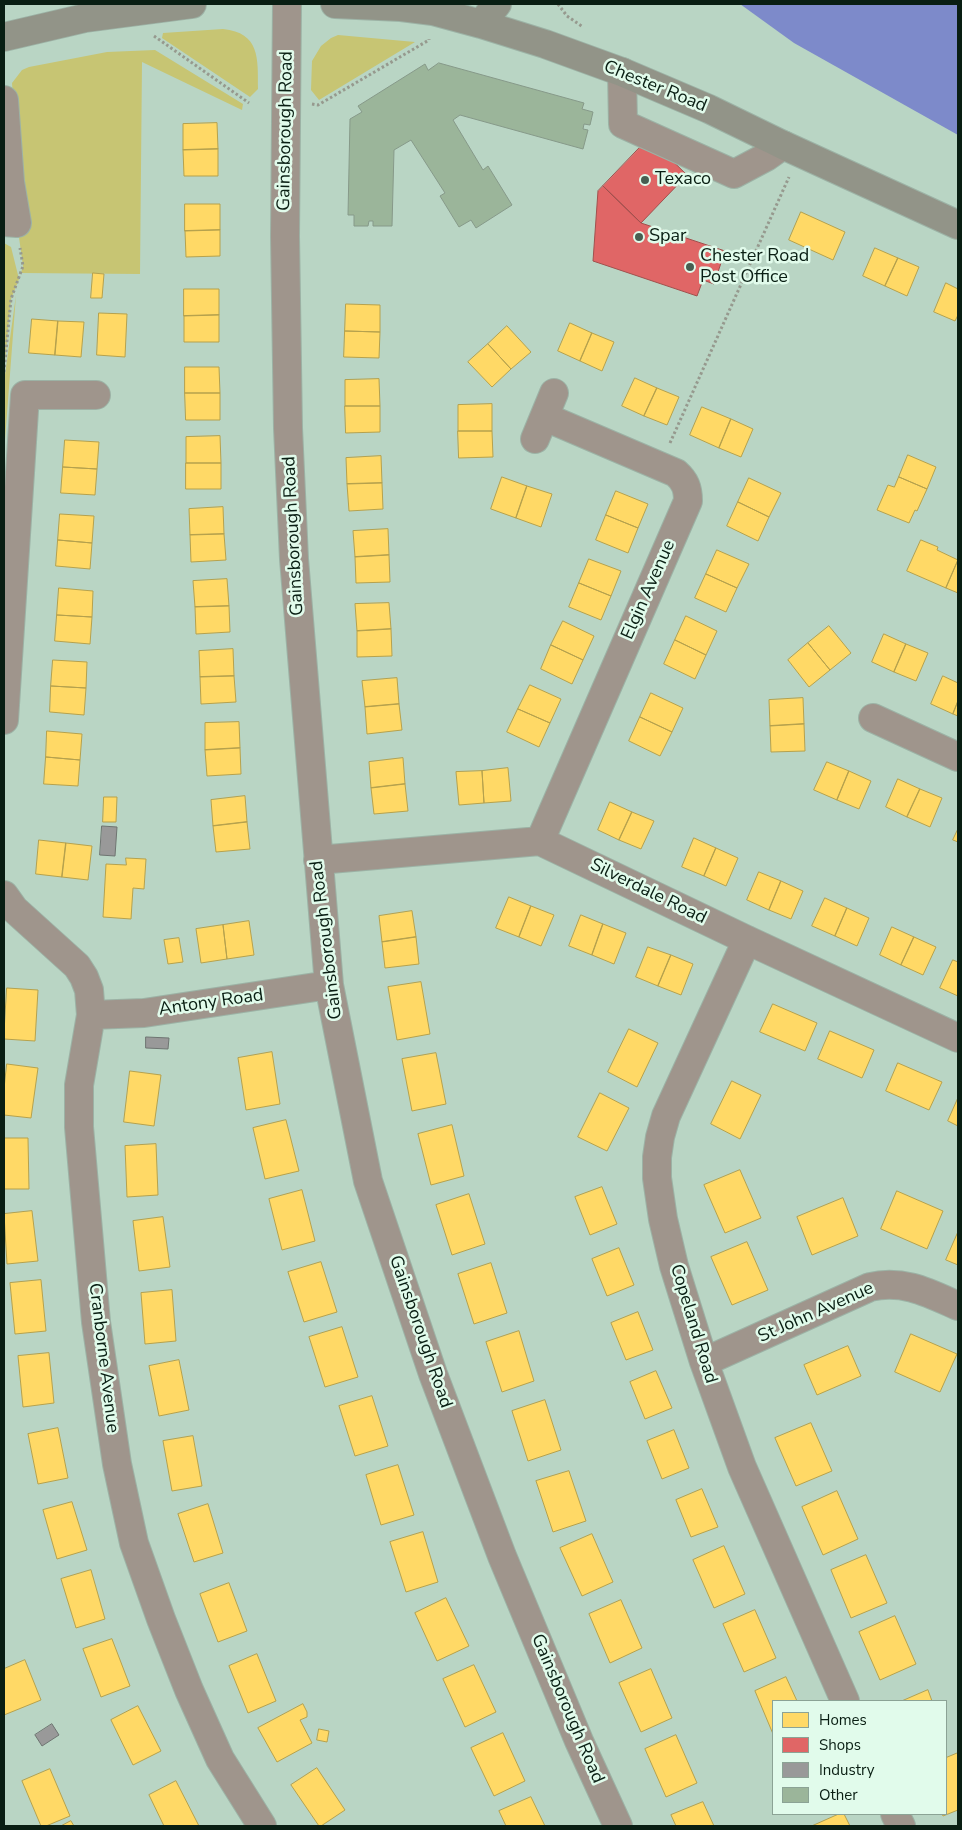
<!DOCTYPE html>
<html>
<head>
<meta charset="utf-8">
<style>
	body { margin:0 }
	#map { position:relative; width:962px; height:1830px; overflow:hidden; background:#b9d5c4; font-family:"Nunito Sans",sans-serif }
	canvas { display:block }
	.frame { position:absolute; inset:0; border:5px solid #091e13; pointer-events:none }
	.legend { position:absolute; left:772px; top:1700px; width:175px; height:115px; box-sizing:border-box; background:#e1fbeb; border:1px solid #8ba395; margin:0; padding:6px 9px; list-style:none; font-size:15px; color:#091e13 }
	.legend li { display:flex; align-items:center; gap:10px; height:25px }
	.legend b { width:25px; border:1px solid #8ba395 }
</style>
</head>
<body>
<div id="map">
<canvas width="962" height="1830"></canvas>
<div class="frame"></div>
<ul class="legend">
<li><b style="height:14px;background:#ffd966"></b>Homes</li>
<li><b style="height:14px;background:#e06666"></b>Shops</li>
<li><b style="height:14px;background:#999"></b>Industry</li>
<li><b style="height:14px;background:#9bb59a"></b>Other</li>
</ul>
</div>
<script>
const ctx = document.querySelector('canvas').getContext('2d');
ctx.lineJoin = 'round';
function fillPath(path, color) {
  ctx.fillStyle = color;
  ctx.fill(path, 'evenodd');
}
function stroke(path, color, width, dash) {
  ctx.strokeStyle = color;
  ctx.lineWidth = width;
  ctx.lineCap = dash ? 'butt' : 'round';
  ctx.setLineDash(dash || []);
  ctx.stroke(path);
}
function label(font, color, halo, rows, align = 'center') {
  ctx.font = font + ' "Nunito Sans",sans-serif';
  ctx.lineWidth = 5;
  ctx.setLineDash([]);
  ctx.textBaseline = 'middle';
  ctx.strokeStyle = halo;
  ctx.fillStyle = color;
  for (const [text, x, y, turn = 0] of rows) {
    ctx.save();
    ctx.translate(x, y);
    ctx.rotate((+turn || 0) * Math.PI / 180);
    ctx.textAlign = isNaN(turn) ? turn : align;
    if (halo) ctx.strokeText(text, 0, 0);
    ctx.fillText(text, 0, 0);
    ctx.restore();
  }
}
fillPath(new Path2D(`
	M223,29C260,33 258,58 258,89L250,97L162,38L163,33Z
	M338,35L415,42L319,100L311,90L312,61L321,46L331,38Z
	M155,50L243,104L242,110L142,62L140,274L21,273L23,266L17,223L15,122L12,83L22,70L29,67L107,52Z
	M4,243L11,247L19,279L11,299L4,372Z
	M16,295L4,453V382Z`), '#c7c573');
fillPath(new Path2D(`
	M740,4H958V135L794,43Z`), '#7d8aca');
const homes = new Path2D(`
	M217,123L218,149L183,150V124Z
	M218,149V176H184L183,150Z
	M185,204H220V230L185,231Z
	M801,212L845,232L833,260L789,240Z
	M220,230V256L186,257L185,231Z
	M875,248L898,258L885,286L863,276Z
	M898,258L919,267L907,296L885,286Z
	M93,273L104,274L102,298H91Z
	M946,283L958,289V315L955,321L934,312Z
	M184,289H219V315L184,316Z
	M346,304L380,305V332L345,331Z
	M99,313L127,314L125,357L97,355Z
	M219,315V342H184V316Z
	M32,319L58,321L55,355L29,353Z
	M58,321L84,322L81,357L55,355Z
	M570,323L592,333L580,361L558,351Z
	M507,326L531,352L511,369L488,344Z
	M345,331L380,332L379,358L344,357Z
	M592,333L614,342L602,371L580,361Z
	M488,344L511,369L492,387L468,362Z
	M185,367H219L220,393H185Z
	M635,378L657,388L644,416L622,406Z
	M379,379L380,406H345V380Z
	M657,388L679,397L667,425L644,416Z
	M185,393H220V420H186Z
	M492,404V431H458V405Z
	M345,406H380V432L346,433Z
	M702,407L731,419L719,448L690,435Z
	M731,419L753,429L741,457L719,448Z
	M458,431H492L493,457L459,458Z
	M220,436L221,463H186V437Z
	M65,440L99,442L97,469L63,467Z
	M908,455L936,467L927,489L899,477Z
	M381,456L382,483L347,484L346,458Z
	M186,463H221V489H186Z
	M63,467L97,469L95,495L61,493Z
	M502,477L527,486L516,518L491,509Z
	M899,477L927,489L917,511L915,510L909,523L877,510L888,485L894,487Z
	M749,478L781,493L769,517L738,502Z
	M382,483L383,509L349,511L347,484Z
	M527,486L552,494L541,527L516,518Z
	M616,491L648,504L638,528L606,515Z
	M738,502L769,517L758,541L727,526Z
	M223,507L224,534L190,535L189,509Z
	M60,514L94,516L92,543L58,540Z
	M606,515L638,528L628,553L596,540Z
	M388,529L389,555L355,557L353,531Z
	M224,534L226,560L191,562L190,535Z
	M58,540L92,543L90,569L56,566Z
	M921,540L938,547L937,550L958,560L946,588L907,571Z
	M717,550L749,564L737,588L706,574Z
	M389,555L390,582L356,583L355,557Z
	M589,559L621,571L611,596L579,583Z
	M958,560V593L946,588Z
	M706,574L737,588L726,612L695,598Z
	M227,579L229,606L195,607L193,581Z
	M579,583L611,596L601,620L569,607Z
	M59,588L93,591L92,617L57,615Z
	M389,603L391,629L357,631L355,604Z
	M229,606L230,632L196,634L195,607Z
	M57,615L92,617L90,644L55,641Z
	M686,616L717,631L706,655L675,640Z
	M563,621L594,636L583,660L551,645Z
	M829,626L851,653L830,670L808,643Z
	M391,629L392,656L357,657V631Z
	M884,634L906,644L894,672L872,662Z
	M675,640L706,655L695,679L664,664Z
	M808,643L830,670L809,687L788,660Z
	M906,644L928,653L916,681L894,672Z
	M551,645L583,660L572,684L541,669Z
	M233,649L234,676L200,677L199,651Z
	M53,660L87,662L86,688L51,686Z
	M234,676L236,702L201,704L200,677Z
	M943,676L958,683V701L953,714L931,704Z
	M397,678L399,704L365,707L362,681Z
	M530,685L561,699L550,723L518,709Z
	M51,686L86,688L84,715L50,712Z
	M651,693L683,708L672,732L640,717Z
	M803,698L804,724L770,726L769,700Z
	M958,701V716L953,714Z
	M399,704L402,730L367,734L365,707Z
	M518,709L550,723L539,747L507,732Z
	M640,717L672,732L660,756L629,741Z
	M239,722L240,748L205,750V723Z
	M804,724L805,751L771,752L770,726Z
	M47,731L82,734L80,760L46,757Z
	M240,748L241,774L207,776L205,750Z
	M46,757L80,760L78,786L44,784Z
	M403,758L405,784L371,788L369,762Z
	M827,762L849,771L837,800L814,790Z
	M508,768L511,801L484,803L482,771Z
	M482,771L484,803L459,805L456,772Z
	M849,771L871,781L859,809L837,800Z
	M898,779L920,789L907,817L886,807Z
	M405,784L408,811L374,814L371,788Z
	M920,789L942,798L930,827L907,817Z
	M245,796L247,822L213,826L211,800Z
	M104,797H117L116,822H103Z
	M610,802L632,812L619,840L598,830Z
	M632,812L654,821L641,849L619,840Z
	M247,822L250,849L216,852L213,826Z
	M958,829V842L953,840Z
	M694,838L716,848L704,876L682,867Z
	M39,840L66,843L62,877L36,874Z
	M66,843L92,846L88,880L62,877Z
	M716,848L738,858L726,886L704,876Z
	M126,858L146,859L144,889L133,888L131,919L103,917L106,864L126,865Z
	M759,872L781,881L769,910L747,900Z
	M781,881L803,891L791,919L769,910Z
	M509,897L531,906L519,937L496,928Z
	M825,898L847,908L835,936L812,926Z
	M531,906L554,915L541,946L519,937Z
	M847,908L869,918L857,946L835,936Z
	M412,911L416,937L382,942L379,916Z
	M581,915L603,924L592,955L569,946Z
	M249,921L254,955L227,959L223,925Z
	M603,924L626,933L614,964L592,955Z
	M223,925L227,959L201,963L196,929Z
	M892,927L914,937L901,965L880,955Z
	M416,937L419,964L385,968L382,942Z
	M914,937L936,947L923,975L901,965Z
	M179,938L183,962L168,964L164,940Z
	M648,947L671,955L658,986L636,977Z
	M671,955L693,964L681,995L658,986Z
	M953,960L958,962V996L940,988Z
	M421,982L430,1034L397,1040L388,987Z
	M7,988L38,990L35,1041L4,1039Z
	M773,1004L817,1023L805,1051L760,1032Z
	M629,1029L658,1043L637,1087L608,1072Z
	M830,1031L874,1050L862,1078L818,1059Z
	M272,1052L280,1104L246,1110L238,1058Z
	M436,1053L446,1104L412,1111L402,1059Z
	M898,1063L942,1082L929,1110L886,1091Z
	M7,1064L38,1068L31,1118L4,1115V1089Z
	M130,1071L161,1075L154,1126L124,1122Z
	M732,1081L761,1095L740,1139L711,1124Z
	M600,1093L629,1108L607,1151L578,1137Z
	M958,1098V1126L948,1121Z
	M286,1120L299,1171L265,1179L253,1128Z
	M452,1125L464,1176L431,1185L418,1134Z
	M4,1138H28L29,1189H4Z
	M156,1144L158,1195L127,1197L125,1146Z
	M740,1170L761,1218L725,1233L704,1185Z
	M602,1187L617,1224L590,1235L575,1197Z
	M302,1190L315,1241L282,1250L269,1199Z
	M897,1191L943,1211L927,1249L881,1229Z
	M469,1194L485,1244L452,1255L436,1205Z
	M843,1198L858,1236L812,1255L797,1217Z
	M32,1211L38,1261L7,1264L4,1214Z
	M163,1217L170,1267L139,1271L133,1221Z
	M958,1232V1265L946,1260Z
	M747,1242L768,1290L732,1305L711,1257Z
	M619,1248L634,1285L607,1296L592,1259Z
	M321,1262L337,1312L304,1322L288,1272Z
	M491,1263L507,1313L474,1324L458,1274Z
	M41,1280L46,1331L15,1334L10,1283Z
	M172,1290L176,1341L145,1344L141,1293Z
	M638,1312L653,1350L626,1360L611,1323Z
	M342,1327L358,1377L325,1387L309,1337Z
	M519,1331L534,1381L502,1392L486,1342Z
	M911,1334L957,1354L940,1392L895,1372Z
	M848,1346L861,1376L817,1395L804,1365Z
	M49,1353L54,1403L23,1407L18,1356Z
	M179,1360L189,1410L159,1416L149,1366Z
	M656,1371L672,1408L645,1419L630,1382Z
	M372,1396L388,1446L355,1456L339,1406Z
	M545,1400L561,1450L528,1461L512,1411Z
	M811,1423L832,1471L796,1486L775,1438Z
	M58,1428L68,1478L38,1484L28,1434Z
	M674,1430L689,1468L662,1479L647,1441Z
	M193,1436L202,1486L172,1491L163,1441Z
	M398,1465L414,1515L381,1525L366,1475Z
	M569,1471L586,1521L553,1532L536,1481Z
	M702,1489L718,1527L691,1537L676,1500Z
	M837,1491L858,1539L823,1555L802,1507Z
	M72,1502L87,1550L57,1559L43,1510Z
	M208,1504L223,1553L194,1562L178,1514Z
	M423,1532L438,1582L406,1592L390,1542Z
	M592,1534L613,1582L582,1596L560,1548Z
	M724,1546L745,1594L714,1608L693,1560Z
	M866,1555L887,1603L851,1618L831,1570Z
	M91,1570L105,1619L76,1628L61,1579Z
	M229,1583L247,1631L218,1642L200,1594Z
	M446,1598L469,1646L437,1661L415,1613Z
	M621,1600L642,1648L610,1663L589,1614Z
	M755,1610L776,1658L744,1672L723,1624Z
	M895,1616L916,1664L880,1680L859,1632Z
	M112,1639L130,1686L101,1697L83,1649Z
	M257,1654L276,1701L248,1713L229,1666Z
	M25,1660L41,1700L4,1715V1669Z
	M474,1665L496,1712L465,1727L443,1679Z
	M651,1669L672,1718L641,1732L619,1683Z
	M786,1677L797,1701H773V1734L755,1691Z
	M928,1690L932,1701H902Z
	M303,1704L307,1712V1717L300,1720L312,1743L277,1762L258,1728Z
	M138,1706L161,1751L133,1765L111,1720Z
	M319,1729L329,1731L327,1742L317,1740Z
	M503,1733L525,1781L494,1796L471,1748Z
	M676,1735L697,1783L666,1797L645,1749Z
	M958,1753V1810L943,1816L942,1814H946V1758Z
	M317,1768L345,1810L321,1826H319L291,1785Z
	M50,1769L70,1816L46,1826H41L22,1781Z
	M176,1781L199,1826H164L149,1795Z
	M531,1797L545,1826H506L499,1811Z
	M703,1802L714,1826H676L671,1815Z
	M839,1814H844L850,1826H812Z
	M71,1821L74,1826H61Z`);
fillPath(homes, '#ffd966');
stroke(homes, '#b5a14d', 1);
const shops = new Path2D(`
	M649,138L687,175L641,223L603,186Z
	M603,186L641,223L725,251L714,284L703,280L697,296L593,261L598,191Z`);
fillPath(shops, '#e06666');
stroke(shops, '#a0504d', 1);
const industry = new Path2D(`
	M102,826L117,827L115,856L100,855Z
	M146,1037L169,1038L168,1049L146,1048Z
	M52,1724L59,1735L42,1746L35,1735Z`);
fillPath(industry, '#999');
stroke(industry, '#6e7471', 1);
const building = new Path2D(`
	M439,63L584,103L582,109L593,112L590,125L584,124L583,129L588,130L583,149L460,115L453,120L483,170L488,166L512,205L476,228L471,220L459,227L440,196L445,193L411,140L394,150L392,226H373V221H369L368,226H354V215H348L350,119L362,112L358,106L425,64L428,70Z`);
fillPath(building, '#9bb59a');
stroke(building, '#869989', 1);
const minor = new Path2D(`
	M287,4L285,236L288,428L294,559L329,985L368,1181L433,1374L502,1556L579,1741L618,1826
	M622,72L623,124L734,174L766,157L783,145
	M4,100L10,182L17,223L4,222
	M535,439L554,393
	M873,718L958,757
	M4,720L25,395H96
	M540,841L688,501C688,488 685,481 676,473L545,417
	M318,860L540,841L747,940L958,1038
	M4,895L14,909L77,966L84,977L89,990L91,1015L79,1085V1127L96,1322L117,1464L134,1543L161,1619L189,1690L220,1759L262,1826
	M747,940L666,1116L660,1137L657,1157V1178L663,1219L674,1266L704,1362L742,1467L845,1701
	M91,1015L144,1013L329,985
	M704,1362L870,1287C903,1279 929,1293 958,1306
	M895,1814L901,1826`);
const highway = new Path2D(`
	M335,4L401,7L433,11L481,24L545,44L622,72L709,109L783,145L958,225
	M481,24L497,4
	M4,37L85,18L192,4`);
stroke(minor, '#9cb2a5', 30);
stroke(highway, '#9cb2a5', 30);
stroke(new Path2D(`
	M558,4L567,16L583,27
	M154,36L249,103
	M312,104L318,105L429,40V39
	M4,372L11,299L23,266L20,248
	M670,443L789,177`), '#96998e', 3, [2.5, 2.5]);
stroke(minor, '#9f958c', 28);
stroke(highway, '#929488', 28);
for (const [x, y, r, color] of [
	[645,180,5,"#475e51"],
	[639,237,5,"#475e51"],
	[690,267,5,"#475e51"]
]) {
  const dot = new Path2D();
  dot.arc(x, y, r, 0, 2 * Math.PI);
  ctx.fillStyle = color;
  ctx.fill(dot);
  stroke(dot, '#e1fbeb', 2);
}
label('18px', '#091e13', '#e1fbeb', [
	["Chester Road",655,87,22],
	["Gainsborough Road",286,131,-89],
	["Gainsborough Road",294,536,-93],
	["Elgin Avenue",649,590,-66],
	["Silverdale Road",648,892,26],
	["Gainsborough Road",327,940,-97],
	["Antony Road",211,1003,-8],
	["St John Avenue",816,1313,-24],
	["Copeland Road",693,1324,73],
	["Gainsborough Road",420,1332,71],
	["Cranborne Avenue",103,1358,83],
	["Gainsborough Road",567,1709,67]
]);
label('18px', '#091e13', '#e1fbeb', [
	["Texaco",655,180],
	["Spar",649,237],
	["Chester Road",700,257],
	["Post Office",700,278]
], 'left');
</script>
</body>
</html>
